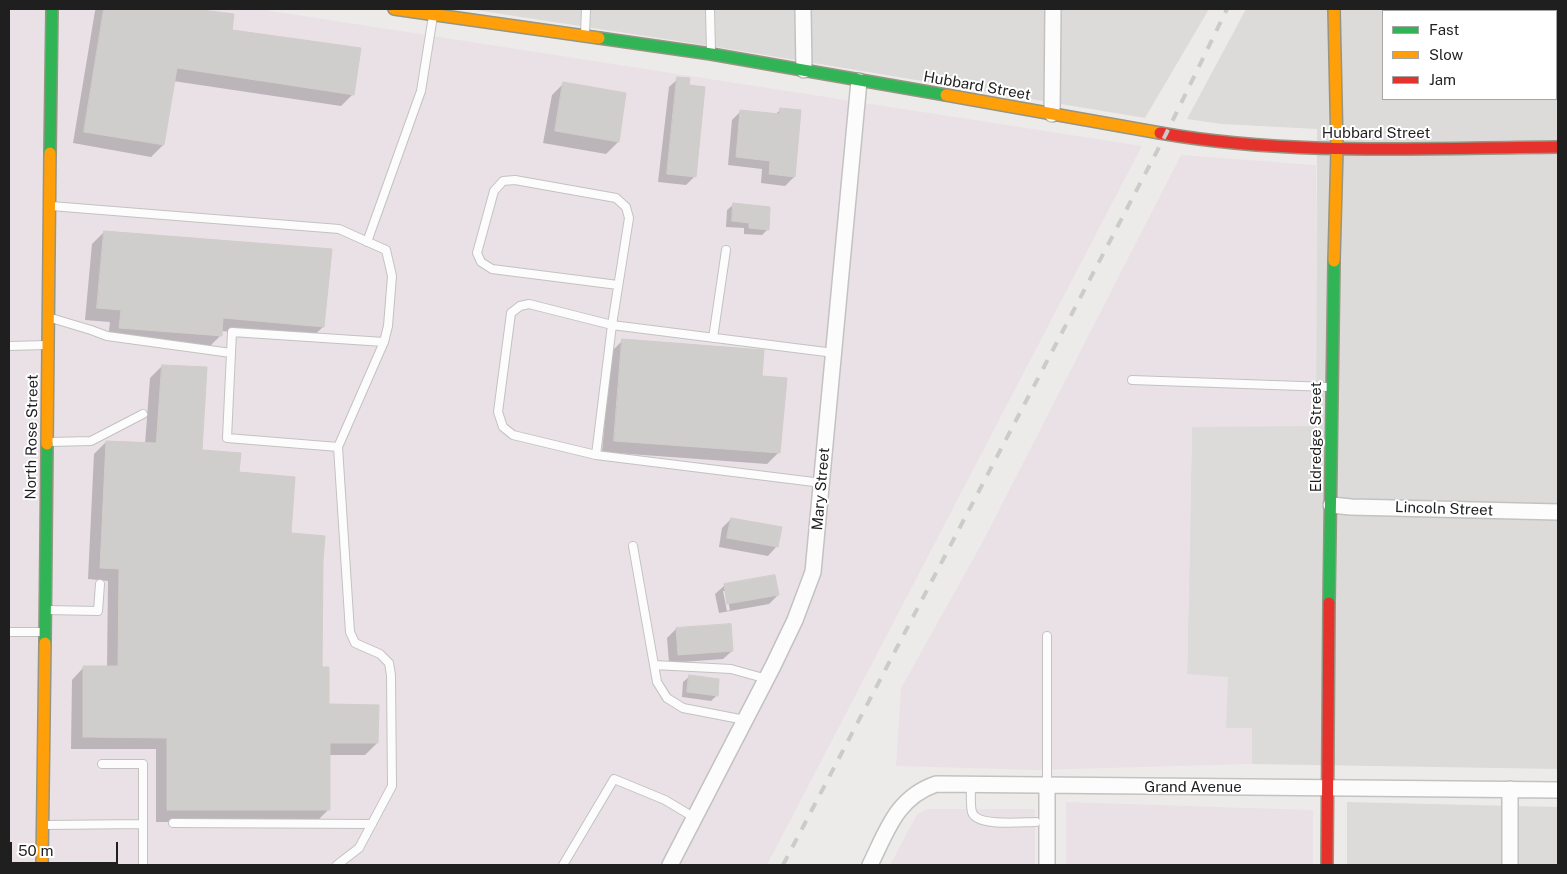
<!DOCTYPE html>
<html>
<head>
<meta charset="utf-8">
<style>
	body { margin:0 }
	#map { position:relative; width:1567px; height:874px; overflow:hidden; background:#edebe9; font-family:"Public Sans",sans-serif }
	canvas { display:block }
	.frame { position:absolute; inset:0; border:10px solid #1f1f1f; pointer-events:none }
	.legend { position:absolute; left:1382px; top:10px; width:175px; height:90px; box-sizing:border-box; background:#fff; border:1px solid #a5a5a5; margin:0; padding:6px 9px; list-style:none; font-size:15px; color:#1f1f1f }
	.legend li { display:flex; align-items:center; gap:10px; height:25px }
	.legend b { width:25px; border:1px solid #a5a5a5 }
	.scale { position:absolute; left:10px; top:842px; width:108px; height:22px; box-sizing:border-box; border:2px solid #1f1f1f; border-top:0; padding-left:6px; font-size:15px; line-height:18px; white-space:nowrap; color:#1f1f1f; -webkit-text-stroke:4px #fff; paint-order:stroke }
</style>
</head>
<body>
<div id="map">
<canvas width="1567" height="874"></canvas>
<div class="frame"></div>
<ul class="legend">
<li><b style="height:6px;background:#30b455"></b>Fast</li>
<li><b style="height:6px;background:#ff9f0a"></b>Slow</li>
<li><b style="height:6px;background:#e5322d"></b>Jam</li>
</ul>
<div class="scale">50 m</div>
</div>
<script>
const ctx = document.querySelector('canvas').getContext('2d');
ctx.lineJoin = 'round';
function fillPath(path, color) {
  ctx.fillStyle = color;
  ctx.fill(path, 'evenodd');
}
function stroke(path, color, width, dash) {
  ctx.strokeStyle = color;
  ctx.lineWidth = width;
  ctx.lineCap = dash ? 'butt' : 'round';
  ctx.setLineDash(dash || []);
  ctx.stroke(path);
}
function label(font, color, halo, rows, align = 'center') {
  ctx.font = font + ' "Public Sans",sans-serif';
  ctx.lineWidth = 4;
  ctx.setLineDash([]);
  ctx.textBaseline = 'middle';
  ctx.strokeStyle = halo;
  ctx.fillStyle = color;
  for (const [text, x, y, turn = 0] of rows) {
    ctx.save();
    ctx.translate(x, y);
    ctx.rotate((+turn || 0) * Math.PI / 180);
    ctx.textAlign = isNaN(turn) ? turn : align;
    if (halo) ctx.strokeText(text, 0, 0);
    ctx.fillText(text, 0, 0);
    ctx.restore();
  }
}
fillPath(new Path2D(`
	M469,9H1209L1145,118L717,47Z
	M1246,9H1558V769L1252,764V728H1226L1187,675L1192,426L1316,425L1317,129L1222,124L1187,119ZM1383,11H1556V99H1383Z
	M1347,802L1558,807V865H1347Z`), '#dcdbda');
fillPath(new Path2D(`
	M9,9H259L1142,146L767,865H9Z
	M1181,155L1316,165V426L1192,427L1187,674L1228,677L1226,728H1252V764L1037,770L896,766L901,688L982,543Z
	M1066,802L1313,810V865H1066Z
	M927,809H1035V865H890L917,814Z`), '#eae1e7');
fillPath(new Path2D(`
	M96,9H182L233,16L231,31L353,94L341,106L173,81L163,145L151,157L73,143L95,11Z
	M9,30H10V67L9,69Z
	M678,79L695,176L686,185L658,182L669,87Z
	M564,83L625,94L618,142L606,154L543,143L552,95Z
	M780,110L794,177L785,186L761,183L762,169L728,165L732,120L741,111L775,115Z
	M733,205L768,229L762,235L744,234V228L726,227L727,210Z
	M104,232L323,327L311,338L221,331V335L209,347L108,339L110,322L85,320L92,244Z
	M9,305H10V329L9,330Z
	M623,340L761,377L779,452L767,464L602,452L611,352Z
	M162,366L200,452L238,473L290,534L322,560L320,668L328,706L377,743L365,755H328V810L316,822H156V749H71L72,680L83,668H107L108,581L88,579L94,454L106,442L145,444L150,378Z
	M731,519L780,528L776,547L768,556L719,547L722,528Z
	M774,576L778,595L769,604L719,613L715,594L724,586ZM723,591H726L730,610L727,611Z
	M676,629L732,651L723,659L669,663L667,638Z
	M689,677L717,695L711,701L682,697L683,682Z`), '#0003');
const building = new Path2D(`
	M104,9H193L234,14L232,30L361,48L354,95L177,68L164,145L84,132Z
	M677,77L690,78L689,85L705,87L696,177L667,174Z
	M563,82L626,93L619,142L555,131Z
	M780,108L801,110L795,177L769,174L770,161L736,157L740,110L779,114Z
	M733,203L770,207L769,230L749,228V223L732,221Z
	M104,231L332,249L324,327L223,318L222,336L119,328L121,310L97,308Z
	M622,339L764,350L762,376L787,378L780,453L614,441Z
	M162,365L207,367L202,450L241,453L239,472L295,477L291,533L325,536L323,560L322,667H329V704L379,705L378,743H330V810H167V738L83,737V666H118L119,569L100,568L106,441L156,443Z
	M731,518L782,527L778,547L727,538Z
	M775,575L779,595L727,604L724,584Z
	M731,624L733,651L678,655L676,628Z
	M689,675L719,679L718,696L687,692Z`);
fillPath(building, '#d0cecc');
stroke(building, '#d0cdca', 1);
const lane = new Path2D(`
	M710,9L711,52
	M585,34L586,9
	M367,242L421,91L433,16
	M51,318L91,330L107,336L231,353L232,332L384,342L388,326L392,276L386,250L339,229L51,206
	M713,338L726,250
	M9,346L47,345
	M231,353L227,438L338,447L384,342
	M1132,380L1329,387
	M49,442L91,441L143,414
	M596,455L513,435L503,427L498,412L511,313L520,306L529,304L612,325L629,218L626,207L616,198L515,180L503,181L494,191L477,253L481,262L492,269L618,285
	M822,483L596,455L612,325L834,353
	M633,546L657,682L667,698L683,708L745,720
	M47,610L98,611L100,584
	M9,632H43
	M1047,636V786
	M654,665L731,669L767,679
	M102,764H143V865
	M971,784C971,793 970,804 972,812C976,827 1023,822 1036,822
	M173,823L372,824
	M45,825L143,824
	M337,865L359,848L392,786L391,675L389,663L380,654L355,643L350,632L338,447
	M563,865L614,779L665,800L695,818`);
const street = new Path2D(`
	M803,9L804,70
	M1052,114L1053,9
	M1331,505L1351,507L1558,512
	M670,865L773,666L795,620L813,572L859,81
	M870,865C887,831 896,798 936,784L1558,790
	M1047,865V786
	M1510,865V789`);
const fast = new Path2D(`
	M599,38L711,54L946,95
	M50,153L52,9
	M1329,603L1334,261
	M45,643L47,444`);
const slow = new Path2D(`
	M394,9L599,38
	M1334,9L1337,149L1334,261
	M946,95L1160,133
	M47,444L50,153
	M42,865L45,643`);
const jam = new Path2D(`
	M1160,133C1291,156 1425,148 1558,147
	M1327,865L1329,603`);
stroke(lane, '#c3c2c1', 10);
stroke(street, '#c3c2c1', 18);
stroke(fast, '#959582', 14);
stroke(slow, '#959582', 14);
stroke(jam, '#959582', 14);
stroke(lane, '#fcfcfc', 8);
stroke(street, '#fcfcfc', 15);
stroke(fast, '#30b455', 11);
stroke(slow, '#ff9f0a', 11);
stroke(jam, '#e5322d', 11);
stroke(new Path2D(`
	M783,865L1166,134L1227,9`), '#cbcbca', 4, [10, 10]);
label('15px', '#1f1f1f', '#fff', [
	["Hubbard Street",977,86,10],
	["Hubbard Street",1376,133],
	["North Rose Street",32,437,-89],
	["Eldredge Street",1316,437,-90],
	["Mary Street",821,489,-85],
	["Lincoln Street",1444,509,2],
	["Grand Avenue",1193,787]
]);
</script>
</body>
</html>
